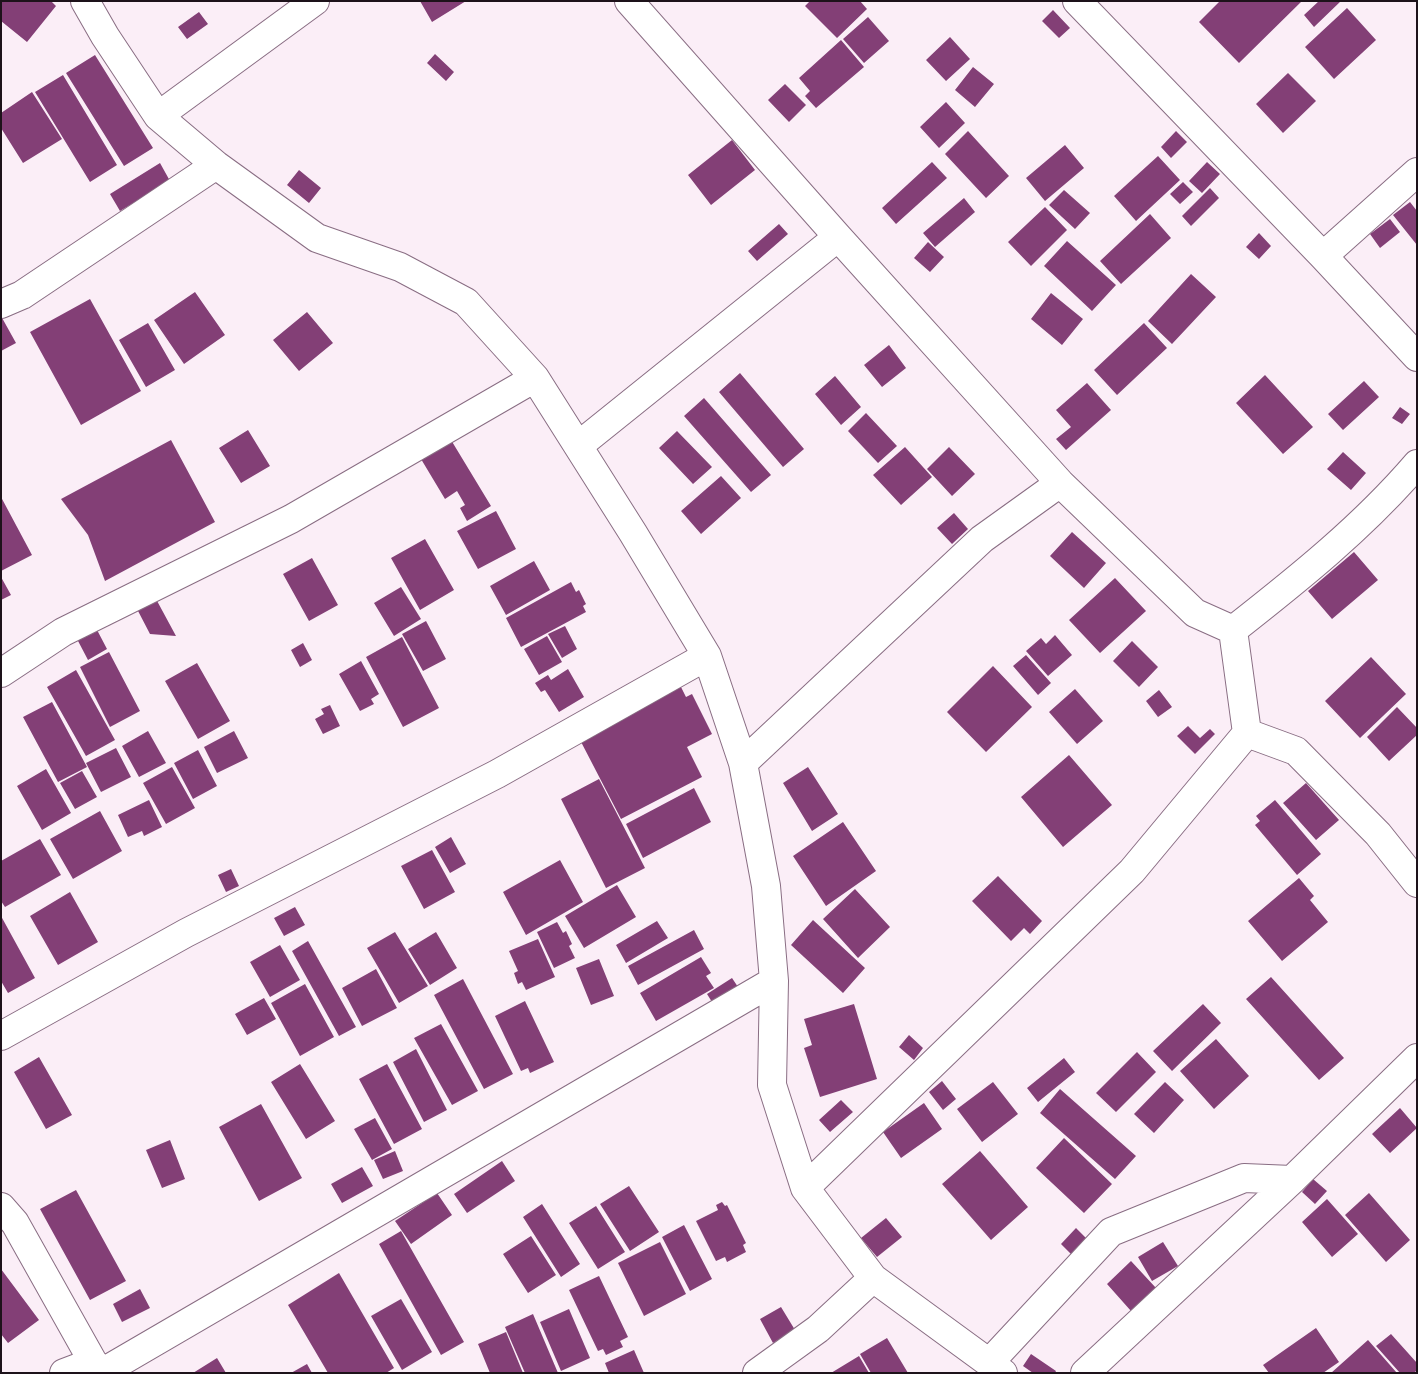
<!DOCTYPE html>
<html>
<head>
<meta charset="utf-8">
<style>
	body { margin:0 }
	#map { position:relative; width:1418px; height:1374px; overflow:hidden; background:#fbeef7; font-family:Commissioner,sans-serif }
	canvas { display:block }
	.frame { position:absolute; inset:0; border:2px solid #1d121a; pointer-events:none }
</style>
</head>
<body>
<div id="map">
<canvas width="1418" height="1374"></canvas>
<div class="frame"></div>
</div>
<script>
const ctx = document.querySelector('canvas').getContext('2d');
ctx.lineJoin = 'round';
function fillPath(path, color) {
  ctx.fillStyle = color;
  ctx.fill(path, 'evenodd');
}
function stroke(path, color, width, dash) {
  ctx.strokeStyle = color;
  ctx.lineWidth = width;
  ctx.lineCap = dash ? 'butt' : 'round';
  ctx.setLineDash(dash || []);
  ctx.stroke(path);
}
fillPath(new Path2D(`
	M1,1H51L56,6L27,42L1,21Z
	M420,1H466L432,22Z
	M810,1H860L867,9L837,38L805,6Z
	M1220,1H1302L1239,63L1199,22Z
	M1319,1H1341L1314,27L1304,15Z
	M1347,8L1376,40L1334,79L1305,47Z
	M1053,10L1070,28L1059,38L1042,21Z
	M199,12L208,24L187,39L178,27Z
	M868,17L889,41L864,63L843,39Z
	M950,37L970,59L946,81L926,60Z
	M841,40L864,67L816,108L805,96L810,91L799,78Z
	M435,54L454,72L446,81L427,63Z
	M95,55L153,148L124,166L66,73Z
	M973,67L994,84L975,107L955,90Z
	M1288,73L1316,101L1283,133L1256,104Z
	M63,75L117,165L90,182L35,92Z
	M785,84L806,105L789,122L768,100Z
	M32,92L62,139L23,163L1,128V113Z
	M946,102L965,123L939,148L920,127Z
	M968,131L1009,176L986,198L945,154Z
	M1176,131L1187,142L1171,158L1161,147Z
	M732,140L755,170L711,205L688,175Z
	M1065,145L1084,168L1045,201L1026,178Z
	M1158,156L1180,180L1136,221L1114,196Z
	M932,162L947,178L896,224L882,208Z
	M1207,162L1220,174L1202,193L1189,181Z
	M160,163L170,181L120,211L110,194Z
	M299,170L321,188L309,203L287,185Z
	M1183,182L1193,192L1180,204L1170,194Z
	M1210,188L1219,198L1191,226L1182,216Z
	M1064,190L1090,213L1075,229L1049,205Z
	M964,198L975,212L935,247L923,233Z
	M1410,202L1417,211V245L1393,215Z
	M1045,207L1067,230L1031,266L1008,242Z
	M1150,214L1171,238L1121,284L1100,261Z
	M1390,219L1400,232L1380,248L1370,234Z
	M779,224L788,234L757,261L748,251Z
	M1259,233L1271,246L1259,259L1246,247Z
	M1067,241L1116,285L1092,311L1044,266Z
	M928,242L944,257L930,272L914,258Z
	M1191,274L1216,297L1172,344L1148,321Z
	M195,292L225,335L184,364L154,320Z
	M1051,293L1083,319L1062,345L1031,319Z
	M90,299L141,391L81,425L30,332Z
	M307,312L333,343L299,371L273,340Z
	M1,316L16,343L1,351Z
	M148,323L175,370L146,387L119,340Z
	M1144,323L1167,348L1117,395L1094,370Z
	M889,345L906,368L882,387L864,365Z
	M740,373L804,449L783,467L719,392Z
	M1265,375L1313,427L1283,454L1236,403Z
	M835,376L861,407L841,425L815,394Z
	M1364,381L1379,397L1343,430L1328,414Z
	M1087,383L1111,410L1066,450L1056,439L1071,427L1056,410Z
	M704,398L771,475L751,492L684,416Z
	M1400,407L1410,414L1402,424L1392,418Z
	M866,413L897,446L878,463L848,431Z
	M248,430L270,466L241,483L219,448Z
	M677,431L712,467L693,484L659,448Z
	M448,435L491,506L467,521L460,508L465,505L457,491L445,499L418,454Z
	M171,440L215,522L105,581L88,535L61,499Z
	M905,447L932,477L901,505L873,475Z
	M949,447L975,474L952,496L927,469Z
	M1343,452L1366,473L1351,490L1327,469Z
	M721,476L741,498L701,534L681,511Z
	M1,497L32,555L1,571Z
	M496,511L516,549L478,569L457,531Z
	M954,513L968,529L952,544L937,528Z
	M1072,532L1106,563L1084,588L1050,556Z
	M425,539L454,590L420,610L391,558Z
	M1354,552L1378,580L1332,619L1308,591Z
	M312,558L338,605L309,621L283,574Z
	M534,561L550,590L506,615L490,586Z
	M1,577L11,595L1,600Z
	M1115,578L1146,611L1100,653L1069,620Z
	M571,582L576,592L579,590L586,604L583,606L586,612L521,647L506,618Z
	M401,587L421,619L394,636L374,603Z
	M156,599L176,636L150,634L137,609Z
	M426,621L446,659L423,671L402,634Z
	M565,626L577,649L562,658L548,634Z
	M96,628L107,649L88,660L77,639Z
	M1055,635L1072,655L1048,676L1026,651L1041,638L1046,644Z
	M547,636L562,662L539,675L524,649Z
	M402,637L439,708L403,727L366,657Z
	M1132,641L1158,667L1139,687L1113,661Z
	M303,643L312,660L300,667L291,650Z
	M109,652L140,711L110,727L80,667Z
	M1026,655L1051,683L1038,695L1013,666Z
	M1371,657L1406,694L1360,738L1325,701Z
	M361,661L379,694L371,699L374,704L360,711L339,674Z
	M197,663L230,721L198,739L165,681Z
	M993,666L1032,707L986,752L947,712Z
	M568,669L584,697L559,712L545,690L541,692L535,683L548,675L551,680Z
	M76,670L115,740L86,756L47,687Z
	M680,685L686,697L692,694L712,734L687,747L702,777L621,819L579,738Z
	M1075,689L1103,721L1077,744L1049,712Z
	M1159,690L1172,707L1158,717L1146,701Z
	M52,702L87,767L58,782L23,717Z
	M330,705L340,726L323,734L315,719L324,714L321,709Z
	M1397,707L1417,728V735L1389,761L1367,737Z
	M1188,726L1200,738L1210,729L1215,734L1195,754L1177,736Z
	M148,731L166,763L139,777L122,746Z
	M234,731L248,758L217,773L204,747Z
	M116,748L131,777L101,792L86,763Z
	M198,750L217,786L193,799L174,763Z
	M1069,755L1112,805L1063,847L1021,797Z
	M172,767L195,808L166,824L143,783Z
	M808,767L838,814L812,831L783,783Z
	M46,769L71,813L42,830L17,786Z
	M82,771L97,797L75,809L60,783Z
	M599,779L645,868L606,888L561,799Z
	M1306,783L1339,820L1316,840L1283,803Z
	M694,788L711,822L643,858L626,824Z
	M149,800L162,827L144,836L142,831L128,837L118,815Z
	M1275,800L1321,854L1297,875L1255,825L1260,821L1256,816Z
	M100,811L122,851L73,879L50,839Z
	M843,822L876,871L826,906L793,856Z
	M451,837L466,864L450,873L435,847Z
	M40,839L61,875L5,907L1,901V861Z
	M432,850L455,892L424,909L401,866Z
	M560,860L583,902L526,935L503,892Z
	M231,869L239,886L226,892L218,875Z
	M998,876L1042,921L1030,934L1024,928L1011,941L972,901Z
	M1299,878L1314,896L1310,900L1328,922L1282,961L1248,921Z
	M617,885L636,917L584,948L565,916Z
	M855,889L890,927L858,958L823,919Z
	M70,892L98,942L58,965L30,916Z
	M295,907L305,925L284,936L274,918Z
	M1,916L35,978L8,993L1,981Z
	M813,920L865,968L843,993L791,945Z
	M657,921L668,938L626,963L616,945Z
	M557,922L563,933L566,931L572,944L569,946L575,958L554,968L537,932Z
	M694,930L704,949L638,985L628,966Z
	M395,932L428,986L399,1003L367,948Z
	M436,932L457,968L430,985L408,949Z
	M538,939L555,977L526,990L522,982L518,984L514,973L518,971L509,951Z
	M308,941L356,1027L339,1036L292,951Z
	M280,945L300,980L270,997L250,962Z
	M701,957L711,973L706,976L714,988L656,1021L640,993Z
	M599,959L614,996L591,1005L576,968Z
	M376,969L397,1008L362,1026L342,988Z
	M1271,977L1344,1058L1319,1080L1246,999Z
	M732,978L738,987L712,1002L707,994Z
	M463,979L513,1074L484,1089L434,995Z
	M305,984L334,1037L300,1056L271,1003Z
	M264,998L276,1019L247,1035L235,1014Z
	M525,1001L554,1062L530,1073L528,1068L521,1071L495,1016Z
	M854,1004L877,1079L820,1097L804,1048L812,1045L804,1019Z
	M1203,1004L1221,1023L1172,1071L1153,1051Z
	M441,1024L478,1091L452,1105L414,1038Z
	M909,1035L923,1048L914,1060L899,1047Z
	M1216,1039L1249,1076L1214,1109L1180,1071Z
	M416,1049L447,1110L424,1122L393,1062Z
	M1137,1052L1156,1072L1116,1112L1096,1093Z
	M39,1057L72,1115L46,1129L14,1072Z
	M1064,1058L1075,1072L1038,1102L1027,1088Z
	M300,1064L335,1121L306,1139L271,1082Z
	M387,1064L422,1129L394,1144L359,1079Z
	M942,1081L956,1099L943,1110L929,1092Z
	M993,1082L1018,1114L982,1142L957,1109Z
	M1165,1082L1184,1100L1154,1133L1134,1114Z
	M1060,1089L1136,1156L1115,1179L1040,1113Z
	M841,1100L853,1112L830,1132L819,1120Z
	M924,1103L942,1129L901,1158L883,1132Z
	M261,1104L302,1178L259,1201L219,1127Z
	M1400,1108L1417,1128L1390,1153L1372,1134Z
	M375,1118L392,1149L372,1160L354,1129Z
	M1064,1138L1112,1184L1084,1213L1036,1168Z
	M170,1140L185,1179L162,1188L146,1150Z
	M395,1151L403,1171L383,1179L374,1160Z
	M980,1151L1028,1207L991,1240L942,1184Z
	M502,1161L515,1181L467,1213L454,1194Z
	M362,1167L373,1186L342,1203L331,1184Z
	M1313,1179L1327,1191L1315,1204L1302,1192Z
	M629,1186L659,1232L630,1251L600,1204Z
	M76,1190L126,1281L90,1300L40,1209Z
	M437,1193L452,1215L411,1244L395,1221Z
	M1369,1193L1410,1240L1386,1262L1345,1215Z
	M1327,1199L1358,1234L1332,1257L1302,1222Z
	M722,1202L725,1206L727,1205L746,1243L743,1245L746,1252L727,1262L725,1257L716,1261L696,1221L718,1210L716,1205Z
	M542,1204L580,1264L561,1277L523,1217Z
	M596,1206L625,1252L598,1269L569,1223Z
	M886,1218L902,1237L877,1257L861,1238Z
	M684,1225L712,1279L690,1291L662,1237Z
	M1076,1228L1088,1240L1074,1257L1061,1244Z
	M401,1231L464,1342L441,1355L379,1244Z
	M531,1236L556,1275L528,1293L503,1254Z
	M660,1242L686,1294L644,1316L618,1263Z
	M1163,1242L1178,1266L1152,1281L1138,1257Z
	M1131,1261L1156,1288L1131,1311L1107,1284Z
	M1,1269L39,1320L8,1343L1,1334Z
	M339,1273L394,1368L386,1373H328L288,1305Z
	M599,1276L628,1337L620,1341L623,1347L606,1355L603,1349L598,1351L569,1290Z
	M140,1289L150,1308L122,1322L113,1304Z
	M401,1299L432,1352L402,1370L371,1316Z
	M781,1307L795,1330L773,1343L760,1319Z
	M569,1309L590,1358L561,1371L540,1322Z
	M533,1314L558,1373H525L505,1327Z
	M1316,1328L1339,1362L1323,1373H1269L1263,1365Z
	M506,1332L523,1373H490L478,1344Z
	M1391,1334L1417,1363V1370L1414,1373H1400L1376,1346Z
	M887,1338L908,1373H871L860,1354Z
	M1368,1340L1397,1373H1331Z
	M634,1350L644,1373H609L605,1363Z
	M1031,1354L1056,1371L1055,1373H1033L1023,1366Z
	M859,1356L869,1373H831Z
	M217,1358L226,1373H193Z
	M307,1364L312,1373H291Z`), '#833f76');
const minor = new Path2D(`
	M85,1L105,36L158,116L216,165L317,238L400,267L466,302L535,378L633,533L707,656L743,763L766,886L774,981L772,1085L805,1188L873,1278L1003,1373
	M629,1L838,237L1060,483L1195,613L1233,630C1298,579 1363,527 1417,464
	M1077,1L1323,256L1417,357
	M158,116L315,1
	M1323,256L1417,172
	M1,304L22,295L216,165
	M578,446L838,237
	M1233,630L1247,733L1296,751L1378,834L1417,883
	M1,673L63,632L291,519L535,378
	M743,763L982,539L1060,483
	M1,1036L186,933L497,774L707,656
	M805,1188L1132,871L1247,733
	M1,1207L15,1223L93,1362L103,1373
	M989,1363L1111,1232L1244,1178L1292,1180
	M103,1372L774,981
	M64,1373L93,1362
	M757,1373L818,1329L873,1278
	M1085,1373L1292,1180L1417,1058`);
stroke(minor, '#896d83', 30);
stroke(minor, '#fff', 28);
</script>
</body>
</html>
